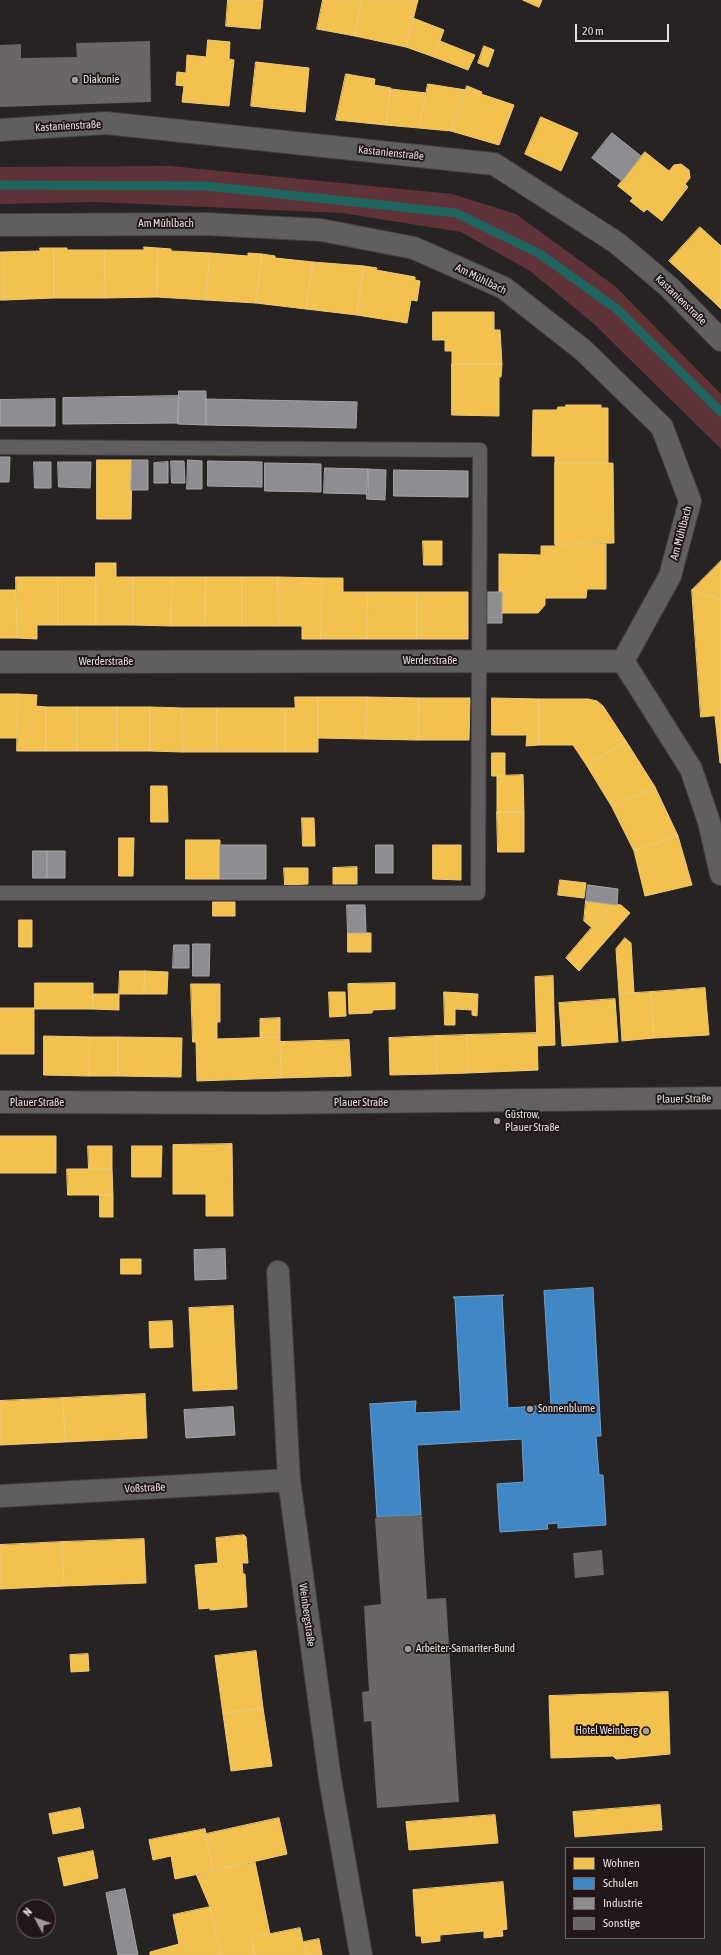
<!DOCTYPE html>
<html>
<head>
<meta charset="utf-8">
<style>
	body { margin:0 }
	#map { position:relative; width:721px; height:1955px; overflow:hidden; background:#282323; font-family:"Asap Condensed",sans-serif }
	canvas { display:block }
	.legend { position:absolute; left:565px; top:1847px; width:140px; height:92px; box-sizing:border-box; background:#211718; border:1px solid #6f6667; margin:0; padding:5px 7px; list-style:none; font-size:12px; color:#e4dcdd }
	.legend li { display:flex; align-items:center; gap:8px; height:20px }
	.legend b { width:20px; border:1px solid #6f6667 }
	.north { position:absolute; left:16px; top:1899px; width:40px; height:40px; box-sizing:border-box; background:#211718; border:1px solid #6f6667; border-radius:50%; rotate:310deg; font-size:11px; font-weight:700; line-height:16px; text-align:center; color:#e4dcdd }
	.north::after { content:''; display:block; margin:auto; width:14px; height:18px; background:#a29b9c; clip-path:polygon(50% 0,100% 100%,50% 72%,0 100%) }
	.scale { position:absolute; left:575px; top:24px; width:94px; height:18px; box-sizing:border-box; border:2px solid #e4dcdd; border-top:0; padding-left:5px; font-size:12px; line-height:14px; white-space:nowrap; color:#e4dcdd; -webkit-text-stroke:3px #211718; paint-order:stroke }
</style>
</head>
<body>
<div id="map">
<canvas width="721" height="1955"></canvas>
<ul class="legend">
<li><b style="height:11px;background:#f2c14e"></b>Wohnen</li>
<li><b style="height:11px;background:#3f88c5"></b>Schulen</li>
<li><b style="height:11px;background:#8d8d92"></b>Industrie</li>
<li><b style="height:11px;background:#6a6666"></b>Sonstige</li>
</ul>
<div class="north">N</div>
<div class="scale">20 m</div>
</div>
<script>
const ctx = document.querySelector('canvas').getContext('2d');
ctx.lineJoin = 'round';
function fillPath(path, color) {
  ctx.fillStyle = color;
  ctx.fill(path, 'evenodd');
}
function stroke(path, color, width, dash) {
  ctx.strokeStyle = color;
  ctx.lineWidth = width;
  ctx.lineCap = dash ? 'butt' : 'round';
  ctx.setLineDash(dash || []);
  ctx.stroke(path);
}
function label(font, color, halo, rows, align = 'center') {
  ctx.font = font + ' "Asap Condensed",sans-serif';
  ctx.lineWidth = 4;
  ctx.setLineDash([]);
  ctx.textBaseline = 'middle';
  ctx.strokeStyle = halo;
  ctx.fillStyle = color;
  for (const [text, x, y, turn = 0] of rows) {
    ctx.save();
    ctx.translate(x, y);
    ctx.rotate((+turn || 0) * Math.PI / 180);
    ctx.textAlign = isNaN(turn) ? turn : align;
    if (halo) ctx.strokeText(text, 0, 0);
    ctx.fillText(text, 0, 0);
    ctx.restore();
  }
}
fillPath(new Path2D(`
	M170,166L452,194L516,214L616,287L721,394V449L594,324L530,271L461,232L342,213L96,202L0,204V167Z`), '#603339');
const homes = new Path2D(`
	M228,0H263L260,29L226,26Z
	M323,0H362L355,36L317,29Z
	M362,0H418L406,47L355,36Z
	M523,0H542L539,7Z
	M413,18L444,30L434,57L406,47Z
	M208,40L230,42L229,59L234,60L229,106L182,102L184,86L176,85L177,72L186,73L187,55L206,57Z
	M440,41L475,55L468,70L434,57Z
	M484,46L494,50L488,67L478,63Z
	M256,62L309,68L305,112L251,106Z
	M346,74L375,79L374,85L391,88L386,125L336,120Z
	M428,84L466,90L451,131L419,128Z
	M467,86L482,92L481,94L514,105L499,145L451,131Z
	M391,89L426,93L419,128L386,125Z
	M541,117L578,133L561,171L525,154Z
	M645,152L669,171L674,165L681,164L689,170L690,178L685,184L688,187L662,221L647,209L644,212L630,201L633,198L618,186Z
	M700,227L721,246V296L715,303L669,261Z
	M144,247L158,248L157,297L105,298L104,250H144Z
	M40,248H54V298L5,300L3,252L40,251Z
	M54,248H67V250H104L105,298H54Z
	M158,248L171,249V251L210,253L206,300L157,297Z
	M0,252H3L5,300H0Z
	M210,253L248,256V253L262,254L256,303L206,300Z
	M262,254L275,256V258L313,262L306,309L256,303Z
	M313,262L364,266L357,315L306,309Z
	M364,266L377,268L376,270L415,277V280L420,281L417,301L411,300L407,323L357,315Z
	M721,296V309L715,303Z
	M433,312H494V330H500L502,364H452V351H445V340H433Z
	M452,364H502L501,377H499V416L452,415Z
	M566,405H601V408H608V463H555V456H532L533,410H557L558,407H566Z
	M97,460H132L131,519H97Z
	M555,463H613L614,543L555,544Z
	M423,541H442V565H424Z
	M555,544H606V589H587L586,598H545V605L538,613H502V592H499V554L541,555V546H556Z
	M721,561V600L692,590Z
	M96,563H116V577H133V625H96Z
	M16,577H58V625H37V639L17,638Z
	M58,577H96V625H58Z
	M133,577H172L171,626L133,625Z
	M172,577H206L205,626H171Z
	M206,577H242V626H205Z
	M242,577H278L279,626H242Z
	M278,577L322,578L321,639H302V626H279Z
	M322,578H343V592H368L367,639H321Z
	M0,590H16L17,638H0Z
	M692,590L721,600V715L701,717Z
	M368,592H417V639H367Z
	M417,592H468V639H417Z
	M0,694H18L17,738H0Z
	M18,694L37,695L36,706L46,707V751H17Z
	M295,697H318V752H285V708H295Z
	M318,697H367L366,739L318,738Z
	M367,697L419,698L418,740L366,739Z
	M419,698H470L469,740H418Z
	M492,698L539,699V745L526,746L527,735H492Z
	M539,699H588L597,701L603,706L626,741L587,766L573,745H539Z
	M46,707H77V751H46Z
	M77,707H117V751H77Z
	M117,707H150V751H117Z
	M150,707L182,708L183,752L150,751Z
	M182,708H217V752H183Z
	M217,708H285V752H217Z
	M721,715V763H720L715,716Z
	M626,741L655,787L612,807L587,766Z
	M492,753H505V776H492Z
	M523,775L524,812H497V776Z
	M151,786H167L168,822H151Z
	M655,787L678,836L634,851L612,807Z
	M497,812H524V852H498Z
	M302,818H314L315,846H303Z
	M678,836L692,885L645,896L634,851Z
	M119,838H134L133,876H119Z
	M186,840H220V879H186Z
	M433,845H461V880L433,879Z
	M357,867V884H333V868Z
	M284,868H308V884L285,885Z
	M560,880L586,883L584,898L558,895Z
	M586,901L612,904L592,928L584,921Z
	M213,902H235V916H213Z
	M612,904L621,905L630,913L579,971L566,958Z
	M19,920H32V947H19Z
	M348,933H371V952H348Z
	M625,938L631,943L634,993L619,994L616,949Z
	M120,971H145L144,994H119Z
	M145,971L168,972L167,994H144Z
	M553,976L555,1045L537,1046L535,977Z
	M35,983H93V1009H35Z
	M395,983V1009L373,1010L372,1013L349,1014L348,984Z
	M191,984H220V1022H217V1039L280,1037L281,1078L197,1081L196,1042H193Z
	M705,988L709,1035L654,1038L651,992Z
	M329,992H345L346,1016L330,1017Z
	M444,992L478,994L477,1016L472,1015V1010L455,1009V1025H445Z
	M651,992L654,1038L622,1041L619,994Z
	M93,994H119V1010L93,1009Z
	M615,999L618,1042L562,1046L559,1003Z
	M0,1008H34V1054H0Z
	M280,1018V1037L260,1038V1019Z
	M537,1033L538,1070L468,1073L467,1035Z
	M467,1035L468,1073L437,1074L436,1036Z
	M44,1036L90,1037L89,1076L44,1075Z
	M436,1036L437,1074L390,1075L389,1038Z
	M90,1037H118V1076H89Z
	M118,1037L182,1038L181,1077L118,1076Z
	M349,1040L351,1076L281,1078L280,1042Z
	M0,1136H56V1173H0Z
	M232,1144L233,1216H206V1194H173V1145Z
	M88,1146H112V1169H89Z
	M132,1146H162L161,1177H132Z
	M67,1169H112L113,1195H68Z
	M100,1195H113V1217H100Z
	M121,1259H141V1274H121Z
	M233,1306L237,1389L193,1391L189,1308Z
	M172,1321L173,1347L150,1348L149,1322Z
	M145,1394L147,1438L65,1442L63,1398Z
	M63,1398L65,1442L0,1445V1401Z
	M244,1535L246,1537L248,1563H242L243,1574H245L247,1607L210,1610V1608L199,1609L195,1565L218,1563L216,1538Z
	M144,1539L146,1583L64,1586L62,1542Z
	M62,1542L64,1586L0,1589V1545Z
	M256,1651L263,1708L223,1714L215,1656Z
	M88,1654L89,1671L71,1672L70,1655Z
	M668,1692L670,1754L616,1759L613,1756L551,1758L549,1696Z
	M263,1708L272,1766L231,1771L223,1714Z
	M660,1805L662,1830L575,1837L573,1812Z
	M80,1808L84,1828L53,1834L49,1814Z
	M495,1815L498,1843L409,1850L406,1822Z
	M279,1818L287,1854L213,1871L206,1834Z
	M205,1829L213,1871L175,1879L171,1856L153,1860L149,1840Z
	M93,1851L98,1878L64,1886L58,1858Z
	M255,1862L270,1934L251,1938L255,1955H221L210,1907L196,1874Z
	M503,1882L507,1929L502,1930L503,1936L484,1938V1931L440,1935V1941L422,1943L421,1936H416L413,1890Z
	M210,1907L221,1955H150V1952L179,1944L173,1915Z
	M300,1928L306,1955H255L251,1938Z
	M319,1939L322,1955H306L304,1942Z`);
fillPath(homes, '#f2c14e');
stroke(homes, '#eec979', 1);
const schools = new Path2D(`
	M593,1288L601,1436H596L599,1475H603L606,1525L558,1528V1523L547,1524L548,1529L500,1532L497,1484L524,1482L522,1439L417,1445L421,1515L377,1517L370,1405L369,1404L416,1401L415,1413L461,1411L455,1299L453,1297L504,1295L502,1296L508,1408L551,1405L544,1291Z`);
fillPath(schools, '#3f88c5');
stroke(schools, '#70a1cc', 1);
const industry = new Path2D(`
	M612,133L641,156L622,181L592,158Z
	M179,391H206V425L178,424Z
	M179,396L178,423L63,424V398Z
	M55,399V426H0V400Z
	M206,399L357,402L356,428L206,425Z
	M0,457H10L9,482H0Z
	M132,460H148V490H131Z
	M188,460L202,461V489H187Z
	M171,461H184L185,483H172Z
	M208,461L262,462V487L208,486Z
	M34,462H51V488H35Z
	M58,462H91L90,488L59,487Z
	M168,462V483H154V463Z
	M265,463L321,464V492L265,491Z
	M325,468L368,469V494L324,493Z
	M368,469L386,470L385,500L367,499Z
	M394,470L468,471V497L394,496Z
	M487,592H502V623H486Z
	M220,845H266V879H220Z
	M376,845H393V873H376Z
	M33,851H47V878H33Z
	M47,851H65V878H47Z
	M588,885L618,889L617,905L586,901Z
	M347,905H365L366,933H348Z
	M193,944H210L209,976H193Z
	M174,945H189V968H173Z
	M225,1249L226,1279L195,1280L194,1250Z
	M233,1407L235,1435L186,1438L184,1410Z
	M125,1889L138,1955H118L106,1893Z`);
fillPath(industry, '#8d8d92');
stroke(industry, '#a7a5a8', 1);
stroke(new Path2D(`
	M0,185L206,186L456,213L540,254L617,309L721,412`), '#1f655e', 9);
fillPath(new Path2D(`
	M150,41L151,102L0,107V45L21,44V58L77,57L76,43Z
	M421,1515L423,1518H422L427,1599L446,1598L459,1802L377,1808L371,1721L364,1722L362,1692L369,1691L364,1606L381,1604L375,1519L377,1517Z
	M602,1550L604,1575L575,1578L573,1553Z`), '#6a6666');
const lane = new Path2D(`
	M0,447L480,450L478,893H0`);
const street = new Path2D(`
	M0,130L106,123L494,164L617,243L669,287L721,340
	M0,225L206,224L321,230L414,248L504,288L583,350L662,427L690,501L670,576L623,661
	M623,661L691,769L709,822L721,874
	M0,662L623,661
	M278,1272L289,1480L330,1779L361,1955
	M0,1496L289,1480`);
const secondary = new Path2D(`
	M0,1102L269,1103L721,1098`);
stroke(lane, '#413e3e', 16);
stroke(street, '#413e3e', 24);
stroke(secondary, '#413e3e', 24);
stroke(lane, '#605e5e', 14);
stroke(street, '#605e5e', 22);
stroke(secondary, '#646060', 22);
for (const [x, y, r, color] of [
	[75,80,4,"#a29b9c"],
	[497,1121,4,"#a29b9c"],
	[530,1409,4,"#a29b9c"],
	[408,1649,4,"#a29b9c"],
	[646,1731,4,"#a29b9c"]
]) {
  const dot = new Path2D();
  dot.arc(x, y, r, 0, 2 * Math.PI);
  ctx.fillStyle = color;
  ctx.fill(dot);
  stroke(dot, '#211718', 1.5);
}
label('11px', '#e4dcdd', '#211718', [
	["Diakonie",83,80],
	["Güstrow,",505,1115],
	["Plauer Straße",505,1128],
	["Sonnenblume",538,1409],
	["Arbeiter-Samariter-Bund",416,1649],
	["Hotel Weinberg",638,1731,"right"]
], 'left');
label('11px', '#e4dcdd', '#211718', [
	["Kastanienstraße",68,126,-3],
	["Kastanienstraße",391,153,6],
	["Am Mühlbach",166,224],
	["Am Mühlbach",481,279,26],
	["Kastanienstraße",681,300,44],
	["Am Mühlbach",681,533,-75],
	["Werderstraße",430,661],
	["Werderstraße",106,662],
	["Plauer Straße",684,1099,-1],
	["Plauer Straße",37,1103],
	["Plauer Straße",361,1103],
	["Voßstraße",145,1488,-3],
	["Weinbergstraße",307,1615,82]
]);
</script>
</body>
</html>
